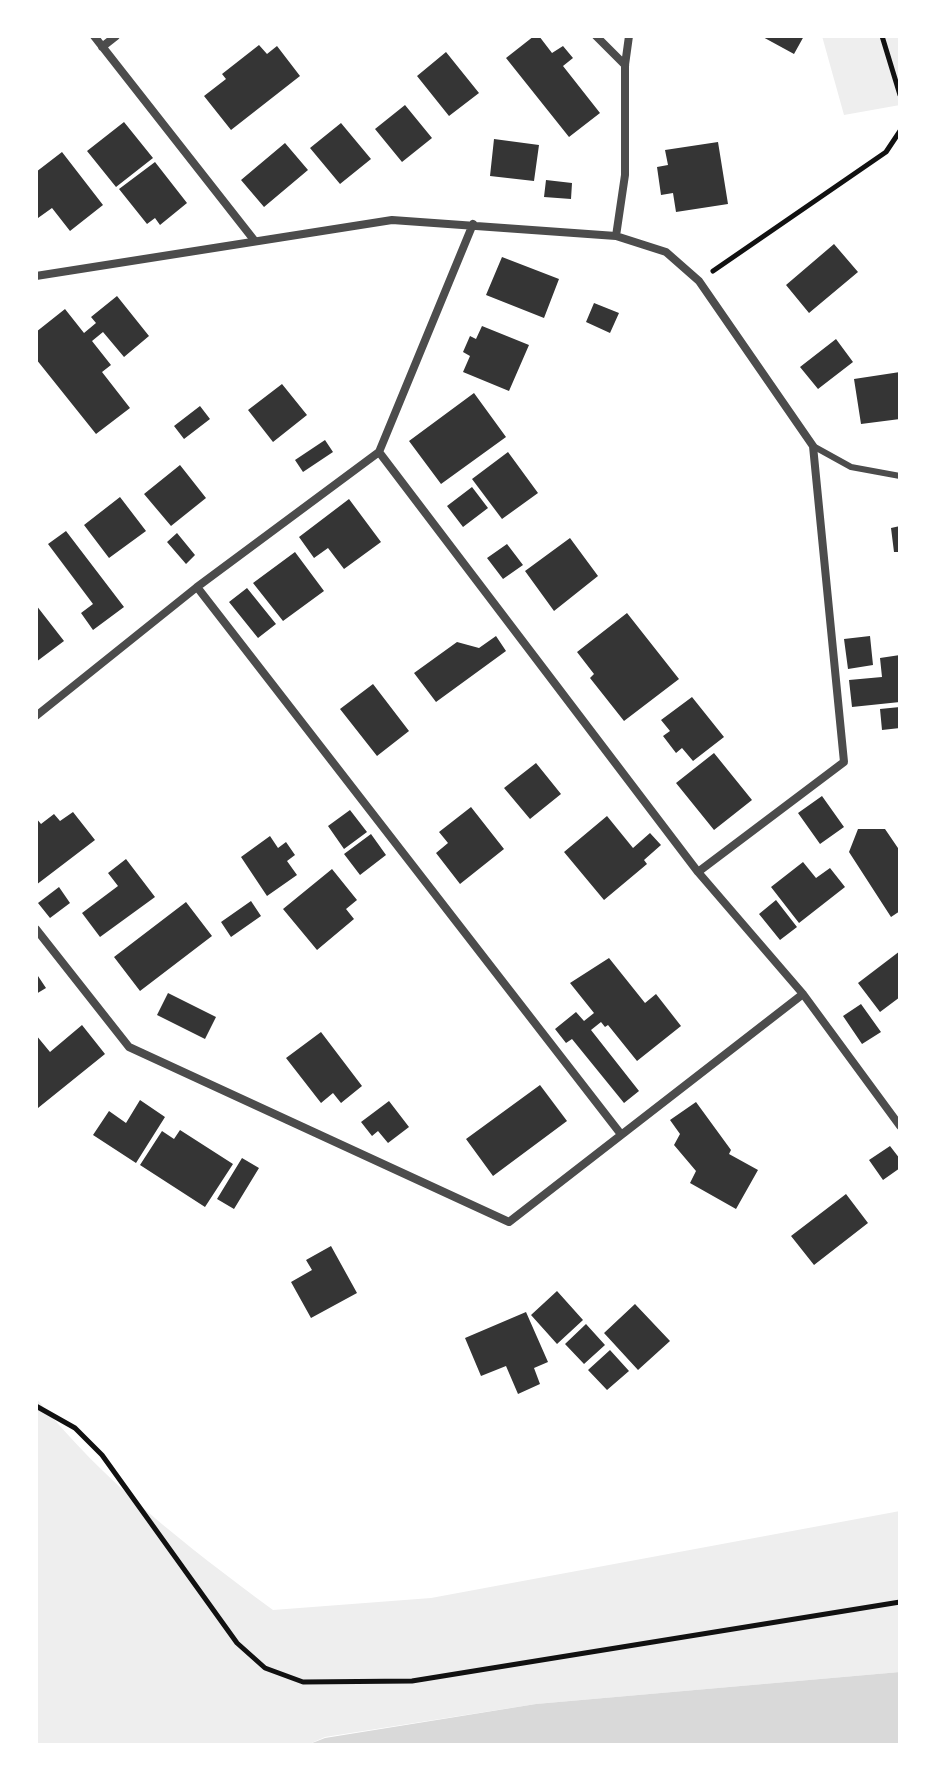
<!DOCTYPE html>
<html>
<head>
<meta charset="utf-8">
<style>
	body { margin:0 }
	#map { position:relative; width:936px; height:1781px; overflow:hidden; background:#fff; font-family:Ubuntu,sans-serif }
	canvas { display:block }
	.frame { position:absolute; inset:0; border:38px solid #fff; pointer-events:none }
</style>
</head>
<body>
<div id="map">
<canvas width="936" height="1781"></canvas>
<div class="frame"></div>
</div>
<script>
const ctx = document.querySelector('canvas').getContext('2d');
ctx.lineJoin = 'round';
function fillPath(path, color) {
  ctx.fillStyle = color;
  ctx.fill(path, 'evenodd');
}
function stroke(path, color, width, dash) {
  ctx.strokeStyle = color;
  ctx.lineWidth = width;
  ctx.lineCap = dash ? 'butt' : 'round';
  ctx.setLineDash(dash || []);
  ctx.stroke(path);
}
fillPath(new Path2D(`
	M822,36H900V105L844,115Z
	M36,1398C106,1484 184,1544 273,1610L431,1598L900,1511V1672L536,1704L325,1737L307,1745H36Z`), '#eee');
fillPath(new Path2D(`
	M900,1672V1745H307L325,1738L536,1704Z`), '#d9d9d9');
fillPath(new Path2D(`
	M534,36H539L552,53L563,46L573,58L563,66L600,113L569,137L506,58Z
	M761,36H804L794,54Z
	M259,45L267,54L277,46L300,76L231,130L204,96L226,79L222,74Z
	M446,52L479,93L449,116L417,76Z
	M405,105L432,138L402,162L375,129Z
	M124,122L153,158L116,187L87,151Z
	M341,123L371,159L340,184L310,148Z
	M494,139L539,145L534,181L490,176Z
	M718,142L728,204L676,212L673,193L661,195L657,167L668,165L665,150Z
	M285,143L308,170L264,207L241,180Z
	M62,152L103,205L70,231L52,208L38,218L36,215V172Z
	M155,162L187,203L160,225L155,218L147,224L119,189Z
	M546,180L572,183L571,199L544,197Z
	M834,244L858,272L809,313L786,285Z
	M502,257L559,279L544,318L486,295Z
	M117,296L149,336L124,357L103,332L92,341L111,365L102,372L130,408L96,434L36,359V332L65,309L84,333L96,323L91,317Z
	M594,303L619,313L610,333L586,322Z
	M482,326L529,345L509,391L463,372L470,356L463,352L470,336L476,339Z
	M836,339L853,362L818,389L800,367Z
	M900,372V419L861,424L854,379Z
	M282,384L307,415L273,442L248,410Z
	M474,393L506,437L441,484L409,441Z
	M200,406L210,419L184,439L174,426Z
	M325,440L333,452L303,472L295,460Z
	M508,452L538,493L502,519L472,479Z
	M180,465L206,498L171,526L144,494Z
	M472,487L488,508L463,527L447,506Z
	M120,497L146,531L109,558L84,525Z
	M349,499L381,542L344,569L328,548L314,558L299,537Z
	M900,526V552H894L891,528Z
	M66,531L124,607L93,630L81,613L93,604L48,544Z
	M177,533L195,555L186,564L167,542Z
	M570,538L598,576L554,611L525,571Z
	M507,544L523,565L503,579L487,558Z
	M295,552L324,591L283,621L253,583Z
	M247,588L276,624L258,638L229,602Z
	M36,605L64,641L36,662Z
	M627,613L679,679L624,721L590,678L594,674L577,652Z
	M496,636L506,651L436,702L414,673L457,642L479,648Z
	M870,636L873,665L848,669L844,639Z
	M900,655V702L852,707L849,680L882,677L880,658Z
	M373,684L409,731L377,756L340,709Z
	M692,697L724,737L693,761L682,748L676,753L663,736L670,731L661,720Z
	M900,707V728L882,730L880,709Z
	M714,753L752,800L714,830L676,783Z
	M536,763L561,794L530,819L504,788Z
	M822,796L844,827L820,844L798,813Z
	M471,807L504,849L460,884L436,853L448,843L439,832Z
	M350,810L367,832L344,849L328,826Z
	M73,812L95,840L36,885V818L41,824L54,814L60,821Z
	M607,816L633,848L650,833L661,845L644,860L647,864L604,900L564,852Z
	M858,829H885L900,851V911L891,917L849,852Z
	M371,834L386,855L360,875L344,854Z
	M270,836L278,848L286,842L295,855L287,861L297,875L267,896L241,857Z
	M126,859L155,897L100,937L82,913L118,886L108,873Z
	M803,862L816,878L830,868L845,887L799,923L771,887Z
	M332,869L357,900L346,909L354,919L317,950L283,909Z
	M59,887L70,903L50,918L38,903Z
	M776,900L797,927L780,940L759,914Z
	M251,901L261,916L231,937L221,922Z
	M186,902L212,936L140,991L114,957Z
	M900,951V997L880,1012L858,983Z
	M609,958L645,1003L656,994L681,1026L637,1061L608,1025L605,1027L601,1022L591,1030L639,1091L624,1103L572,1039L566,1043L555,1029L576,1012L584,1021L594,1013L570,983Z
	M36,973L46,988L36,994Z
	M168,993L216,1017L205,1039L157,1015Z
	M861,1004L881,1032L862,1044L843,1016Z
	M82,1025L105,1054L38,1108L36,1035L50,1052Z
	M321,1032L362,1086L341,1103L333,1093L321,1103L286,1058Z
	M540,1085L567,1121L493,1176L466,1139Z
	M140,1100L165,1117L136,1163L93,1135L109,1111L126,1123Z
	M389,1101L409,1127L388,1143L378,1131L372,1136L361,1122Z
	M696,1102L731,1150L729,1154L758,1170L736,1209L690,1183L696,1171L674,1145L680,1134L670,1120Z
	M180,1130L233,1164L205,1207L140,1165L162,1131L174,1139Z
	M890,1146L900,1159V1168L883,1180L869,1160Z
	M242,1158L259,1168L234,1209L217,1199Z
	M846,1194L868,1223L814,1265L791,1236Z
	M331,1246L357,1293L311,1318L291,1282L312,1270L306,1260Z
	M557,1291L583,1320L557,1344L531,1315Z
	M635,1304L670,1341L638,1370L604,1333Z
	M526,1312L548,1362L534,1368L540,1384L518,1394L506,1366L481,1376L465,1338Z
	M586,1324L605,1345L584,1364L565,1344Z
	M610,1350L629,1371L607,1390L588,1370Z`), '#353535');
stroke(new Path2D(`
	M882,36L900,95
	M713,271L886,152L900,131
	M36,1406L75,1428L102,1455L237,1643L265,1668L303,1682L412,1681L900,1602`), '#111', 5);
stroke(new Path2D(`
	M813,446L851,467L900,476`), '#4c4c4c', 6);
stroke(new Path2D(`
	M94,36L254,240
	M596,36L625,65
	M102,47L116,36
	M616,236L625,175V65L629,36
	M36,276L392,220L616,236L666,252L699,281L813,446L844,762L698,872
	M379,452L698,872L803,994L900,1126
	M197,587L620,1133
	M36,716L197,587L379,452L473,224
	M36,929L129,1047L509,1222L803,994`), '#4c4c4c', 8);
</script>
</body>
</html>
